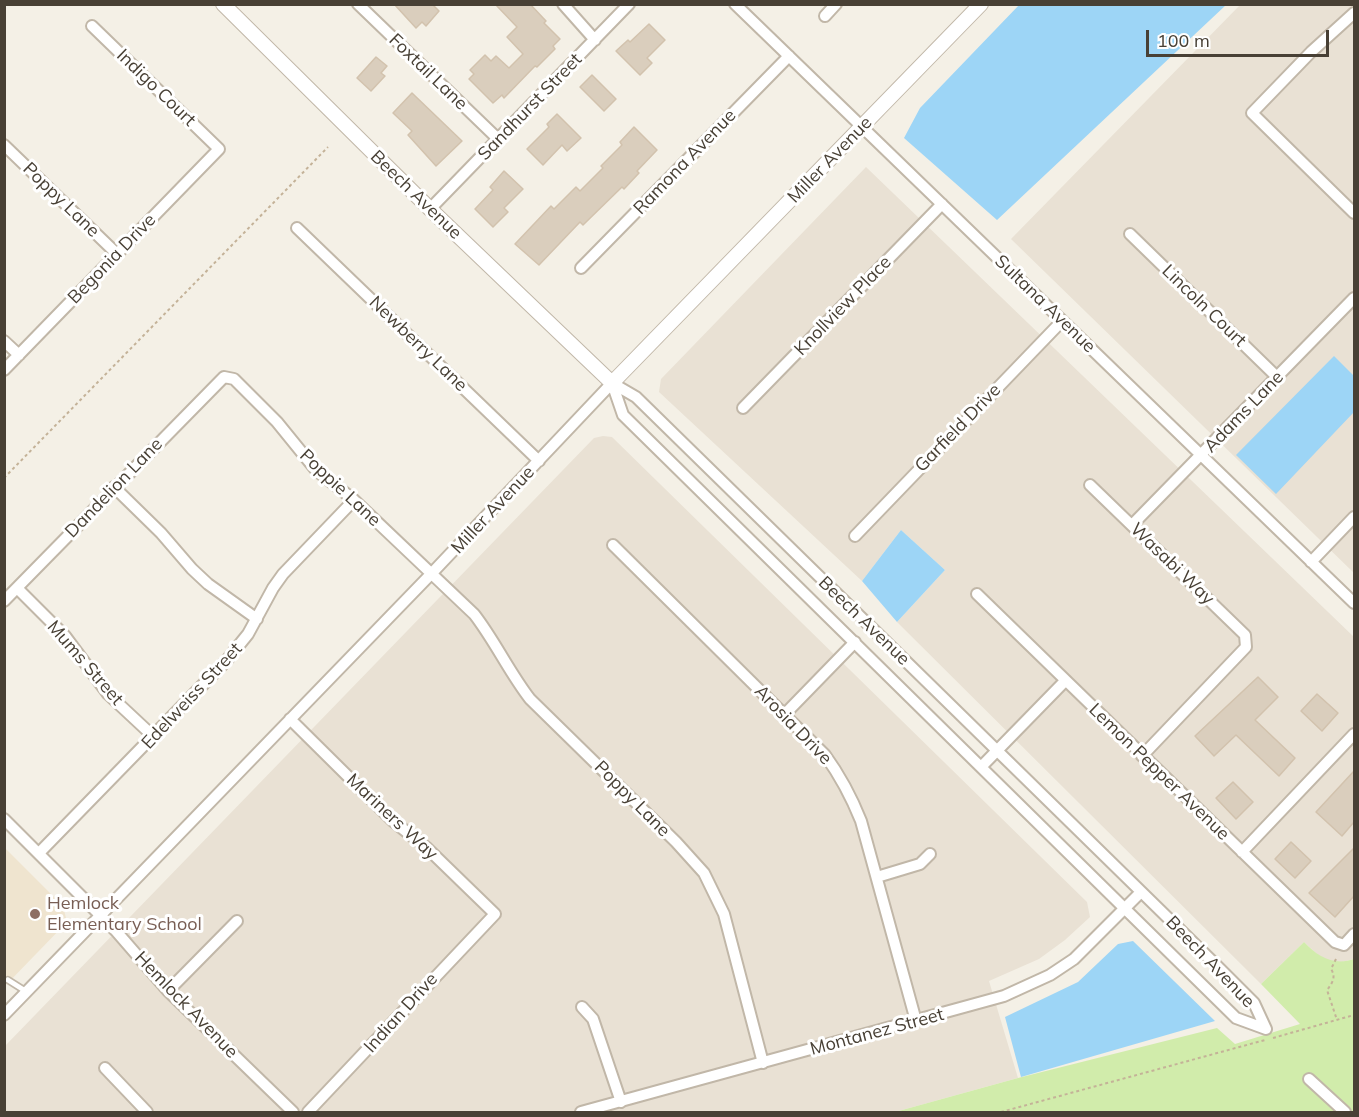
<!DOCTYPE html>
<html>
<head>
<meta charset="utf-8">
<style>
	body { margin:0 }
	#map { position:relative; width:1359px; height:1117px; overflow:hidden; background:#f4f0e6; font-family:Mulish,sans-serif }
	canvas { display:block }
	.frame { position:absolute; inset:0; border:6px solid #484035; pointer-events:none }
	.scale { position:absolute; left:1146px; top:30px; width:183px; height:27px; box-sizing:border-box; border:3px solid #484035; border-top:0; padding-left:8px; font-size:18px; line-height:21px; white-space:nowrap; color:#484035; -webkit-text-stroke:4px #fff; paint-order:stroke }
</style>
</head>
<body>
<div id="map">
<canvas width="1359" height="1117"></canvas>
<div class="frame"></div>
<div class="scale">100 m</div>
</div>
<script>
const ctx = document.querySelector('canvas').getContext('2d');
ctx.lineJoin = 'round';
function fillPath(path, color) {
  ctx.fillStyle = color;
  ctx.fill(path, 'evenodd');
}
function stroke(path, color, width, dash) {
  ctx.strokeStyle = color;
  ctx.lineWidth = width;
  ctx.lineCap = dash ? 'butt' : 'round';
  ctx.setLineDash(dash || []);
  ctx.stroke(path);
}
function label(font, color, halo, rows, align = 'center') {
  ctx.font = font + ' Mulish,sans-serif';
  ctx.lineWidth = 6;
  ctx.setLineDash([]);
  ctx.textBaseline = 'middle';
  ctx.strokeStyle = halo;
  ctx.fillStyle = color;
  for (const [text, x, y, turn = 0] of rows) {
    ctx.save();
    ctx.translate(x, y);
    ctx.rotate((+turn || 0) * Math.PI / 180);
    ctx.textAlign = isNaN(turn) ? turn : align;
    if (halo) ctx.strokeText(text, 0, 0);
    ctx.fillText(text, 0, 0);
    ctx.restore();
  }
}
fillPath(new Path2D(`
	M1240,5H1354V573L1011,239Z
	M866,167L1354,637V959L1338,963L1327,960L1318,955L1304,942L1261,984L897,622L945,570L901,530L862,581L659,392L661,379Z
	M603,436L612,437L1087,902L1090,917L1065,940L1039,959L989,981L1018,1078L895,1112H5L4,1047L594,438Z`), '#e9e1d4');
fillPath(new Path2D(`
	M4,847L63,906L67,922L5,986Z`), '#efe4cf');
fillPath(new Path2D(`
	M1304,942C1318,957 1334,966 1354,959V1112H895L1018,1078L1217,1028L1235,1044L1300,1024L1261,984Z`), '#d1ecab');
fillPath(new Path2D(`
	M1020,4L1226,5L997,220L904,138L920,108Z
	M1334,356L1354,376V412L1276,494L1236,455Z
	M901,530L945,570L897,622L862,581Z
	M1133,941L1215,1021L1021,1077L1005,1017L1078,982L1118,944Z`), '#9dd5f6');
const building = new Path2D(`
	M394,4H432L439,11L426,26L422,22L416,28Z
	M495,4H530L546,21L544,23L560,39L553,46L555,49L537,67L535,66L504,98L502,95L493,103L469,79L474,74L470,70L485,55L491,61L496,56L509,68L523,54L507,37L517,27Z
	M649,24L665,40L647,58L652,63L640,75L616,51L628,40L630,42Z
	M376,57L387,66L381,73L385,76L371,91L357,78Z
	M592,75L616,99L604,111L580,87Z
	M412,93L462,141L436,166L408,135L412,131L393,113Z
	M557,114L581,138L567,151L562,145L543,165L527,149L549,127L547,124Z
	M634,127L657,150L637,171L639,173L624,189L622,187L583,225L580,222L539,265L515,244L551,206L554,209L576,187L580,191L603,168L601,166L622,145L620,142Z
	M504,171L523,189L504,208L508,212L493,227L475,209L493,190L490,187Z
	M1258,677L1278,697L1255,720L1295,758L1279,776L1236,735L1214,756L1195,736Z
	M1317,694L1338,713L1322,731L1301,711Z
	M1354,771V822L1342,836L1316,812Z
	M1233,782L1253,802L1236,819L1216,798Z
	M1291,842L1311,861L1295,878L1275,859Z
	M1354,848V896L1335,917L1309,893Z`);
fillPath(building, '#dacebd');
stroke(building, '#d2c2ad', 1.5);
const service = new Path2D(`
	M8,980L27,992`);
const minor = new Path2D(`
	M358,4L498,139
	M563,4L595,40
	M735,4L1354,603
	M1354,13L1311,52L1252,113L1354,213
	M825,16L836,4
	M4,145L117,254
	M430,209L629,4
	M297,228L539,461
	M1130,234L1277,377
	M581,268L789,56
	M4,341L19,355
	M4,370L219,149L92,26
	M612,383L623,415L1236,1018L1266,1029
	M612,383L636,397L1215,964L1254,1003L1266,1029
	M743,408L942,204
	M1090,485L1245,635L1246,647L1142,756
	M114,487L161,533L192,569L208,584L257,619
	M1132,525L1354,298
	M855,536L1062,321
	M613,545L825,755C841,777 851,796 861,821L916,1021
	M1311,562L1354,517
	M17,588L65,636L108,694L154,737
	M977,594L1335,942L1344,945L1354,934
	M4,601L224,377L234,379L277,422L316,470L354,500L474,614C495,641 509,672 530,699L676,842L704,873L724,914L763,1063
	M784,715L855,642
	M290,719L393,821L427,848L495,914L308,1112
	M981,767L1065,681
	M4,819L116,931L168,991L293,1112
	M1242,852L1354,734
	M39,853L227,660L248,634L273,588L283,574L354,500
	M877,877L920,864L930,854
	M168,991L237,921
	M582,1007L593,1019L621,1102
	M4,1015L432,573L612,383
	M105,1068L147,1112
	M1309,1079L1345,1112
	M581,1112L1004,996L1050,975L1074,959L1141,892`);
const tertiary = new Path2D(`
	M223,4L430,209L612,383L981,4`);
stroke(service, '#c1b7a8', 8);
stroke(minor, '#c1b7a8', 14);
stroke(tertiary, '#c1b7a8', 16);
stroke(new Path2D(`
	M4,478L328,147
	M1336,959L1331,969C1336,977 1333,982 1327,990L1337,1020
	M1273,1038L1354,1015
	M1001,1112L1265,1040`), '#c4b298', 2, [3, 3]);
stroke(service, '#fff', 5);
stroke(minor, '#fff', 10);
stroke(tertiary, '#fff', 14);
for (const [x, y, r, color] of [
	[35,914,6,"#8d6e63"]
]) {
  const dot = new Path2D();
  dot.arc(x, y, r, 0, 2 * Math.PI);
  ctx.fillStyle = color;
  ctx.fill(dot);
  stroke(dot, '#fff', 2);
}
label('18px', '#484035', '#fff', [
	["Foxtail Lane",428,72,44],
	["Indigo Court",156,88,44],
	["Sandhurst Street",530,107,-46],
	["Miller Avenue",830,160,-46],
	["Ramona Avenue",685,162,-46],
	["Beech Avenue",416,195,44],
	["Poppy Lane",61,200,44],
	["Begonia Drive",112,259,-46],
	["Sultana Avenue",1045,304,44],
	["Knollview Place",843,306,-46],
	["Lincoln Court",1204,306,44],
	["Newberry Lane",418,344,44],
	["Adams Lane",1244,412,-46],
	["Garfield Drive",958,428,-46],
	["Dandelion Lane",114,488,-46],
	["Poppie Lane",340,488,43],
	["Miller Avenue",493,510,-47],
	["Wasabi Way",1172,564,44],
	["Beech Avenue",864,621,44],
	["Mums Street",85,663,49],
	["Edelweiss Street",192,696,-47],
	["Arosia Drive",793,725,46],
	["Lemon Pepper Avenue",1159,772,44],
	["Poppy Lane",632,799,45],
	["Mariners Way",392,817,43],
	["Beech Avenue",1210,962,46],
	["Hemlock Avenue",186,1005,46],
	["Indian Drive",401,1013,-48],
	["Montanez Street",877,1032,-15]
]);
label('18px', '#785e54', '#fff', [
	["Hemlock",47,904],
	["Elementary School",47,925]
], 'left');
</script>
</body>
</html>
